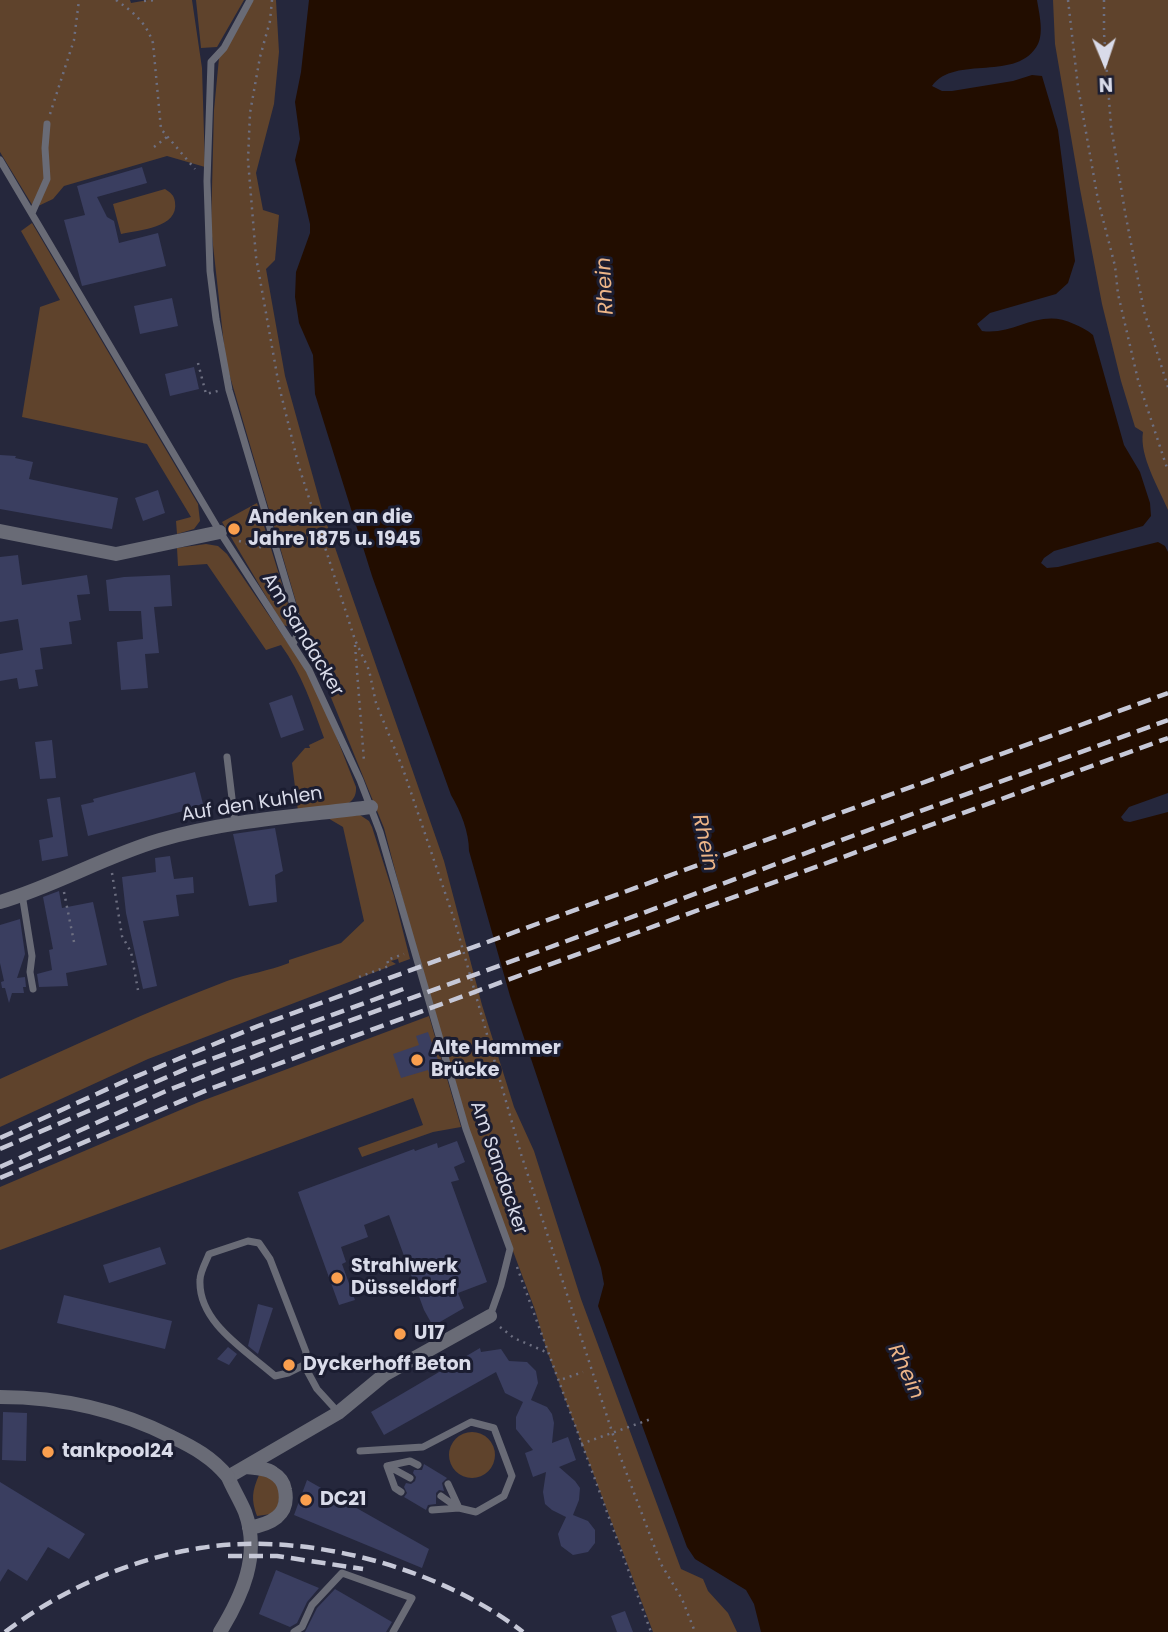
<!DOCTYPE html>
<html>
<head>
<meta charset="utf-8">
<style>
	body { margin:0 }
	#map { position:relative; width:1168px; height:1632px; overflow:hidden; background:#25273c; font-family:Poppins,sans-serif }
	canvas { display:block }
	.north { position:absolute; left:1070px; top:28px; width:70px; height:70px; -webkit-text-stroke:5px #1b1d31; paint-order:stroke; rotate:178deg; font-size:19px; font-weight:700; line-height:28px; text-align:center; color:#d9dbe9 }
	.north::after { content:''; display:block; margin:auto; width:24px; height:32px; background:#d9dbe9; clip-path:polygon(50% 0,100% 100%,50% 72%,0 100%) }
</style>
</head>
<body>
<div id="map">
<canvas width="1168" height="1632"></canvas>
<div class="north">N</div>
</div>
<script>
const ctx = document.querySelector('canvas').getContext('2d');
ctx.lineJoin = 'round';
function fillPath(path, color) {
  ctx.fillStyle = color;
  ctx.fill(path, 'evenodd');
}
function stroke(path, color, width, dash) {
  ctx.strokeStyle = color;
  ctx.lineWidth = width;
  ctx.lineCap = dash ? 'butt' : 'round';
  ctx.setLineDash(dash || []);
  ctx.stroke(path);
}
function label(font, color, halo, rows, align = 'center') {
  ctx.font = font + ' Poppins,sans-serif';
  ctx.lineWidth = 6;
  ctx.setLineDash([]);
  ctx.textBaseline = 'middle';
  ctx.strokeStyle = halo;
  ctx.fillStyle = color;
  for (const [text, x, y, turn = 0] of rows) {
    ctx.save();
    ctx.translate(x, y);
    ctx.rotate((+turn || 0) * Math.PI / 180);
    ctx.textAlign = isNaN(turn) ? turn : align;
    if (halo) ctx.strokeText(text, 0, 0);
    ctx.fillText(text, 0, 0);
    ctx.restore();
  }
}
fillPath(new Path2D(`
	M0,0H130L131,3L148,0H192L202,68L205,167L167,156L64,186L53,199L34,208L0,152Z
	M196,0H244L217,47L201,48Z
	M252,0H276L279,52L274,104L256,173L263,210L279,215L275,260L266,269L285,376L323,513L444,861L482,1005L514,1107L534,1151L581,1299L681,1569L703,1579L708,1591L728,1613L737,1632H653L547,1351L535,1310L467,1128L418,958L384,828L306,636L226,363L211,227L214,110L219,58Z
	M1053,0H1168V510C1159,488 1139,456 1143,432L1135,427L1121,381L1102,304L1080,189L1055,44Z
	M165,189C171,193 174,195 175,202C179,228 139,230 121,234L113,204Z
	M32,223L198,504L200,521L194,529L177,534L176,521L191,517L147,444L22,417L40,307L60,300L21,231Z
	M257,503L293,620L291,627L283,625L222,522Z
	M206,544L218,546L227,554L300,661L320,695L356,787C358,814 316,809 298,811L292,763L305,748H310L309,745L324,738C312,705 302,674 281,645L266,650L207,564L178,566L177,548Z
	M360,815L369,821L372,827L394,896L410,959L399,963L398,959L391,961L396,964L148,1059L0,1127V1079C75,1045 150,1010 227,981C247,974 269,971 289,963V960L341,943L364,921L343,827L326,817Z
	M429,1016L461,1127L433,1132L362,1157L358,1148L423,1125L413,1098L0,1250V1187L199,1102Z
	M449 1455a23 23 0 1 1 46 0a23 23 0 1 1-46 0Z
	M259,1475L274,1479L280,1490L278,1508L271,1514L257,1516C251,1500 252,1491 259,1475Z`), '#5f432c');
fillPath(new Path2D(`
	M309,0H1037C1039,13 1044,32 1038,44C1018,83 955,54 932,86L942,91H952L1013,81L1032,75L1042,76L1058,130L1075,261L1068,283L1056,294L990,313L977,324L982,331C1015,336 1039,307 1074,324C1081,327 1087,330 1093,335L1124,445L1140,472L1150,503L1151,516L1143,526L1054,551L1044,558L1041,563L1047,568L1058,567L1158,542L1165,546L1168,552V793L1129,807L1121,817L1124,821L1130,822L1168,812V1632H761L754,1604L746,1590L695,1559L687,1547L598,1306L604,1284L601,1268L510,996L469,851C469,832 461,812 451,795L372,576L315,394L313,355L299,323L295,297L296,272L310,233V224L295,160L300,139L295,102L301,72Z`), '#220d00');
fillPath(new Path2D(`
	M142,167L147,183L97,197L107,217L114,221L119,243L158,233L166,266L82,286L64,220L85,215L77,186Z
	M172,298L178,326L140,334L134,306Z
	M194,367L199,389L170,396L165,374Z
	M0,455L16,456L15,458L33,462L29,479L118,498L112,529L0,509Z
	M158,490L165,513L143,521L135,498Z
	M18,555L22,585L87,575L90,594L77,595L81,620L69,622L72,644L40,648L43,669L35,670L38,686L19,689L17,678L0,681V654L23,650L18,619L0,622V557Z
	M170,575L172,606L154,607L159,653L145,654L148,688L121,690L117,642L143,639L141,611H109L106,580L124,577Z
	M292,695L304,730L281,738L269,703Z
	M52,740L56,778L40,779L35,742Z
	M195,772L203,804L191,807V809L88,836L81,805L94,802L93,799Z
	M60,797L68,856L42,861L39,840L53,837L47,799Z
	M275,828L283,871L275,875L277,902L249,906L233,834Z
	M170,856L174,879L193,877L194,893L176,895L179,916L143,921L157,986L143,989L126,913L122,877L156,872L155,858Z
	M59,891L62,908L93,902L107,965L66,973L68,986L39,987L37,974L52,970L49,950L53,949L43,897Z
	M20,919L25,954L17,978L25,977L26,987H23L24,993H12L9,1003L5,988H2L1,982L4,981L0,963V925Z
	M428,1032L443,1074L431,1079L428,1070L401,1078L393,1054L419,1045L416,1036Z
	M457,1141L465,1162L454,1167L459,1180L451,1182L487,1282L458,1293L464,1308L433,1326L424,1310L389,1215L364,1225L368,1237L341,1247L346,1262L342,1264L355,1300L339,1305L298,1192L414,1149L415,1151L437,1143L438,1148Z
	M160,1247L166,1264L109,1283L103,1265Z
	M64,1295L172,1321L165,1349L57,1323Z
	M258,1304L273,1308L258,1354L248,1346Z
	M228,1347L237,1354L229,1365L217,1359Z
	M480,1348L481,1352L501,1349L509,1361L527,1362L536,1371L538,1383L531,1400L547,1407L552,1414L554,1423L552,1443L568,1437L576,1460L559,1467L575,1481L580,1488L579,1500L573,1515L588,1521L595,1530V1543L588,1552L573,1555L561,1546L558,1534L566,1517L552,1510L545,1504L543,1492L546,1472L533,1477L525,1453L533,1450L516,1429V1417L523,1402L505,1393L496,1372L384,1435L371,1412Z
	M3,1412L27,1413L26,1461L2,1460Z
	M424,1464L447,1478L442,1483L444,1491L439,1490L436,1493V1504L428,1505L426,1510L404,1497L407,1493L404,1487L406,1483L411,1484L415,1481L416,1477L413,1473L414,1470H422Z
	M307,1480L429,1549L422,1568L294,1515Z
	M0,1482L85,1534L69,1559L48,1547L27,1581L8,1569L0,1582Z
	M276,1570L319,1588L307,1602L297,1623L290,1627L259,1614Z
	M335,1589L392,1622L386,1632H305L317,1608Z
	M625,1611L633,1632H617L611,1616Z`), '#3a3e60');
stroke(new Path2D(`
	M116,0C133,12 146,22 153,43L161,129L195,169
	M272,0L270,21L260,57L250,113L248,160L256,257L279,386L299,467L355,640L369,670L376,703L403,769L455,922L521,1154L620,1456L661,1564L682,1599L695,1632
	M1068,0L1078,87L1098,200L1115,266L1118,294L1138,380L1168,471
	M1104,0V33L1111,126L1125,212L1144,311L1168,387
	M144,1L158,0
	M50,114L74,40L79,0
	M154,147L167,137
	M198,363L206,394L218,391
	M239,541L263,548
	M355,645L364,761
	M112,873L122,936L131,952L138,990
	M64,892L74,942
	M359,977L389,966L387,960L404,954
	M517,1267L651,1632
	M500,1327L514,1338L546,1352
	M563,1379L583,1372
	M581,1444L651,1419`), '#6d6f81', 2.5, [2, 5]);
stroke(new Path2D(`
	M250,0L224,48L211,62L207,181L210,271L216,319L229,390L300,629L293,644
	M0,160L220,532L309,670L360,780L380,832L466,1129L510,1249L501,1285L490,1316
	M32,213L47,179L45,148L47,124
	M227,757L235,823
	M22,894L32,956L30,972L33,989
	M304,1365L306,1352L270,1259L259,1243L248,1241L209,1254C206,1262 200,1272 200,1280C198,1323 247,1351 275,1376L288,1373L304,1365L317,1389L338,1412
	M360,1451L423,1447L471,1422L494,1428L512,1476L504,1496L476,1512L459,1508L432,1510
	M387,1466L410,1461L418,1465
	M387,1466L395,1488L401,1492
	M388,1466L410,1478
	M448,1484L459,1508
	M441,1496L458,1508
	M294,1632L302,1627L312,1605L342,1573L412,1598L393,1632`), '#696b76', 7);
stroke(new Path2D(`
	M0,531L116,554L220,532
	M0,902C55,886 105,856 160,840C229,820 300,816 371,807
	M246,1467C255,1468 266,1468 273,1473C280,1477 284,1483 285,1490C290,1516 270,1524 249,1528
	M220,1632C242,1596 261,1555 245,1512C240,1500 233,1489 228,1477L338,1413L384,1375L490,1316`), '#696b76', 14);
stroke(new Path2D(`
	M0,1397C61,1397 117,1409 172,1437C193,1447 213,1458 228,1477`), '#696b76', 14);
stroke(new Path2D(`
	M0,1138L125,1081L258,1026L1168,693
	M0,1149L195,1065L406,988
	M0,1167L166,1091L281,1046L1168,720
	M0,1178L207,1090L1168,738
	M228,1556H277L363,1569
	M5,1632C61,1590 130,1559 200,1548C306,1531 438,1567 523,1632`), '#c6c8d7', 4.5, [14, 7]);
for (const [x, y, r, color] of [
	[234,529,7,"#fa9f4e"],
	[417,1060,7,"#fa9f4e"],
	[337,1278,7,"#fa9f4e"],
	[400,1334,7,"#fa9f4e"],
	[289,1365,7,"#fa9f4e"],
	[48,1452,7,"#fa9f4e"],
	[306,1500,7,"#fa9f4e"]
]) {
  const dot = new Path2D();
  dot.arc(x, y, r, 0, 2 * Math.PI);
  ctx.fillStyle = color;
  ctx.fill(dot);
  stroke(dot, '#1b1d31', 2.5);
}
label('bold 19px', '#d9dbe9', '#1b1d31', [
	["Andenken an die",248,518],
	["Jahre 1875 u. 1945",248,540],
	["Alte Hammer",431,1049],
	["Brücke",431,1071],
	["Strahlwerk",351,1267],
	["Düsseldorf",351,1289],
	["U17",414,1334],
	["Dyckerhoff Beton",303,1365],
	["tankpool24",62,1452],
	["DC21",320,1500]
], 'left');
label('19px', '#d9dbe9', '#1b1d31', [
	["Am Sandacker",302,635,59],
	["Auf den Kuhlen",252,805,-9],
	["Am Sandacker",498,1168,71]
]);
label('italic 21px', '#edb588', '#1b1d31', [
	["Rhein",606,286,-93],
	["Rhein",704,843,78],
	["Rhein",905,1372,65]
]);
</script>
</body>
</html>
